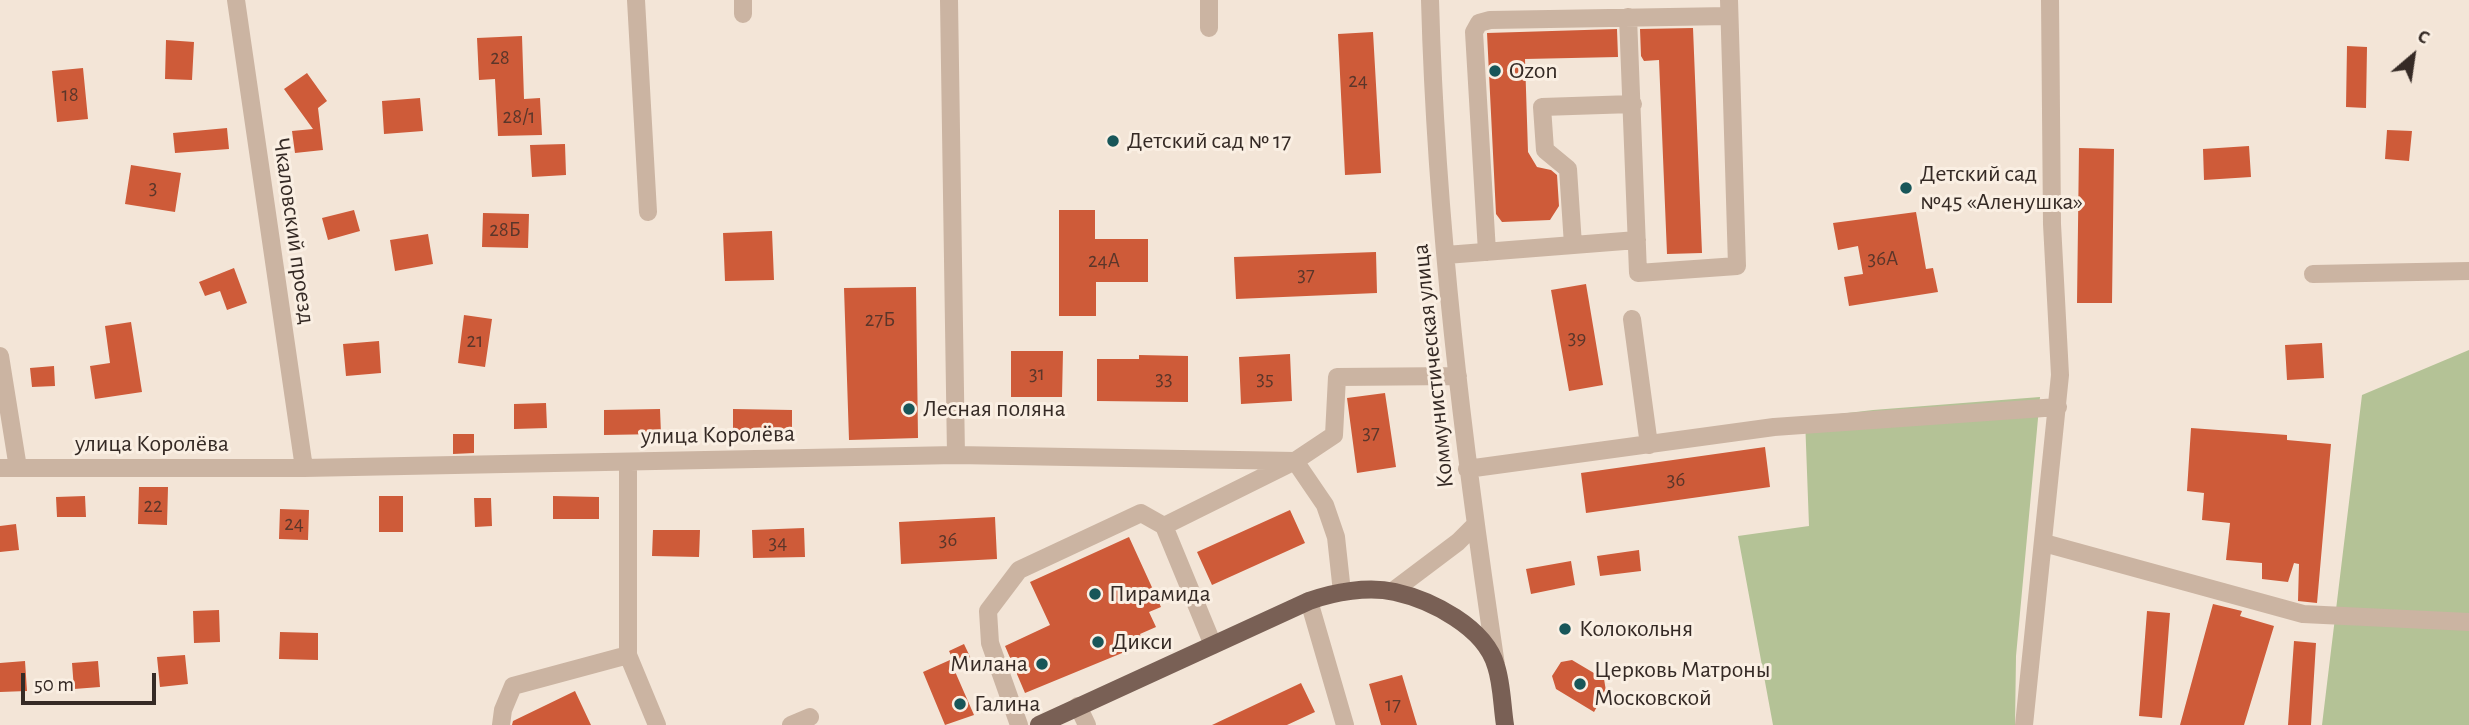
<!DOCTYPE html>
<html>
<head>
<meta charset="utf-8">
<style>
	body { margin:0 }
	#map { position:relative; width:2469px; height:725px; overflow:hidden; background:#f3e5d7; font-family:"Alegreya Sans",sans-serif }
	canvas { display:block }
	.north { position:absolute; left:2378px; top:21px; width:70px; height:70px; -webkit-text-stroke:5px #faefe3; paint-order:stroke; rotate:29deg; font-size:19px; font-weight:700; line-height:28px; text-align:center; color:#352a25 }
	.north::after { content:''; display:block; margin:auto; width:24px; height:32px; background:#352a25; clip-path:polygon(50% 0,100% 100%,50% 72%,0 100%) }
	.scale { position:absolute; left:21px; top:673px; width:135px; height:32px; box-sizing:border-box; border:4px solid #352a25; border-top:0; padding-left:9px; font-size:21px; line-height:24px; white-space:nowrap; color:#352a25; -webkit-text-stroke:5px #faefe3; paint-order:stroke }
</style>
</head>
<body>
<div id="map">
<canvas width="2469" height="725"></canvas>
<div class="north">С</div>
<div class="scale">50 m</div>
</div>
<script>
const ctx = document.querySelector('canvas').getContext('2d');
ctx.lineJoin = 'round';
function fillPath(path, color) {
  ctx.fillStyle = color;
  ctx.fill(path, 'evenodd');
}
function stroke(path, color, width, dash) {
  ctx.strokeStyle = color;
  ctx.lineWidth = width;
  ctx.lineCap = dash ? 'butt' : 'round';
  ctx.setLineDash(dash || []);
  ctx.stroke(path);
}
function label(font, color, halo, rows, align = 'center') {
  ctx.font = font + ' "Alegreya Sans",sans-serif';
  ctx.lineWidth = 6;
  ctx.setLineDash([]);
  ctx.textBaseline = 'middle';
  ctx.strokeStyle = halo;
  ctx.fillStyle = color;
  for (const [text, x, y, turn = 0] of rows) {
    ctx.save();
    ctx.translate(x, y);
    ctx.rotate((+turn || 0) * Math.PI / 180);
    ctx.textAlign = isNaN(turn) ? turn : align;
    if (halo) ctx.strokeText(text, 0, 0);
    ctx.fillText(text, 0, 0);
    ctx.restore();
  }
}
fillPath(new Path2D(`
	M2469,350V725H2322L2362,395Z
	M2040,397L2016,656L2015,725H1773L1738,536L1809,526L1805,418L1873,410Z`), '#b4c296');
fillPath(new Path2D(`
	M1693,28L1702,253L1667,254L1659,60L1644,61L1641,56L1640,29Z
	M1617,29L1618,57L1525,59L1528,152L1537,167L1551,170L1557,175L1559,206L1550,220L1502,222L1496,214L1487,33Z
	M1373,32L1381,173L1345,175L1338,34Z
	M522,36L524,99L540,98L542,135L498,136L495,79L479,80L477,38Z
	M166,40L194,42L192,80L165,79Z
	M2347,46L2367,47L2366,108L2346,107Z
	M83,68L88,119L57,122L52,71Z
	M307,73L327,101L318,108L323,150L295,153L292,131L313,129L284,89Z
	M420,98L423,131L384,134L382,101Z
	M227,128L229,149L175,153L173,133Z
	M2387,130L2412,131L2409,161L2385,159Z
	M565,144L566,175L532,177L530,145Z
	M2249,146L2251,177L2204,180L2203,149Z
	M2079,148L2114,149L2112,303H2077Z
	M131,165L181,173L175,212L125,204Z
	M354,210L360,231L328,240L322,218Z
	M1059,210H1095V239H1148V282H1096V316H1059Z
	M1916,212L1926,269L1933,268L1938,292L1849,306L1844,277L1863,274L1858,246L1838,250L1833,223Z
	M483,213L529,214L528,248L482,247Z
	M772,231L774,280L725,281L723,233Z
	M428,234L433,264L395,271L390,240Z
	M1376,252L1377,293L1236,299L1234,257Z
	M234,268L247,303L227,310L220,291L205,296L199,282Z
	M1586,284L1603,385L1569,391L1551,290Z
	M916,287L918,438L849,440L844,288Z
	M464,315L492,319L485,367L458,363Z
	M131,322L142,392L95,399L90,366L110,363L105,326Z
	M379,341L381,373L346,376L343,344Z
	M2322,343L2324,378L2287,380L2285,345Z
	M1011,351H1063L1062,397H1011Z
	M1290,354L1292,401L1241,404L1239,357Z
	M1139,355L1188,356V402L1097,401V359H1139Z
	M54,366L55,386L32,387L30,368Z
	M1385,393L1396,467L1357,473L1347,398Z
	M546,403L547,428L514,429V404Z
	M660,409L661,434L604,435V410Z
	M733,409L792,410V437L733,436Z
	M2191,428L2287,435V440L2331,444L2317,603L2298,601L2299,564L2294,563L2288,582L2262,579V563L2226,560L2230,523L2202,520L2204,493L2187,491Z
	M453,434H474V453L453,454Z
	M1765,447L1770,487L1586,513L1581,473Z
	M139,487H168L167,525L138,524Z
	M85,496L86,517H57L56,497Z
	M379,496H403V532H379Z
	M553,496L599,497V519H553Z
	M474,498H491L492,526L475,527Z
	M280,509L309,510L308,540L279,539Z
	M1290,510L1305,543L1212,585L1197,552Z
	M995,517L997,559L901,564L899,522Z
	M16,524L19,550L0,552V526Z
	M804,528L805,557L753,558L752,530Z
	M653,530H700L699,557L652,556Z
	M1129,537L1161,607L1149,612L1156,627L1140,634L1144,644L1025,693L1005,646L1050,625L1030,582Z
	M1639,550L1641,571L1600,576L1597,556Z
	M1571,561L1575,585L1531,594L1526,569Z
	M2213,604L2242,611L2240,616L2274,626L2244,725H2180Z
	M219,610L220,642L194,643L193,611Z
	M2147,611L2170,613L2162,718L2139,716Z
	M280,632L318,633V660L279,659Z
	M2294,641L2316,643L2311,725H2288Z
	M964,644L973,663L958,670L949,651Z
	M185,655L188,684L160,687L157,657Z
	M950,660L974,715L945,725L923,672Z
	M1572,660L1604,679L1606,691L1594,712L1556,689L1552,676L1561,662Z
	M25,661L27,691L0,692V663Z
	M98,661L100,687L74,689L72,663Z
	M1402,675L1417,725H1381L1369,684Z
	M1301,683L1315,712L1287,725H1212Z
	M575,691L591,725H512L513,721Z`), '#ce5b39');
stroke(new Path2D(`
	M236,0L304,468
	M636,0L648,212
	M949,0L956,455
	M1430,0C1436,223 1463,445 1496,665
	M743,14V0
	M1628,17L1638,273L1737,266L1729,0
	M1209,28V0
	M1573,245L1568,169L1545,150L1542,107L1633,104
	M1487,252L1474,32L1479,23L1490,20L1729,16
	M1446,255L1637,240
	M2313,274L2469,271
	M1632,319L1649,445
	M0,356L18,468
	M628,462V655L657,725
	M0,468H304L956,455L1295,461L1325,505L1336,537L1342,592
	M1467,469L1774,427L2058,407
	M2044,543L2303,614L2469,622
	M1393,591L1458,542L1475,525
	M1309,601L1345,725
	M1213,645L1164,526L1295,461L1334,435L1337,377L1458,376
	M1078,706L1087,725
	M501,725L503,710L513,686L628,655
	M791,725L810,717
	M1019,725L990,643L988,611L1019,570L1141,513L1164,526
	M2024,725L2060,375L2052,224L2050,0`), '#cbb4a2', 18);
stroke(new Path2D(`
	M1039,725L1309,601C1334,592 1368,586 1395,592C1431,600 1485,627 1496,666C1502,684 1502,706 1505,725`), '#796055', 18);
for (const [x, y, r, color] of [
	[1495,71,7,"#185659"],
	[1113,141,7,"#185659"],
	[1906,188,7,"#185659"],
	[909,409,7,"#185659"],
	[1095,594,7,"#185659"],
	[1565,629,7,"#185659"],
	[1098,642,7,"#185659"],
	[1042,664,7,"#185659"],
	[1580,684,7,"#185659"],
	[960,704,7,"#185659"]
]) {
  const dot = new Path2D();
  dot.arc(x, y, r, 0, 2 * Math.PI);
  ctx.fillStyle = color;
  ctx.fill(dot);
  stroke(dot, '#faefe3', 2.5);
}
label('21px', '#5b362a', null, [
	["28",500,58],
	["24",1358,81],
	["18",70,95],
	["28/1",519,117],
	["3",153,188],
	["28Б",505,230],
	["36А",1883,259],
	["24А",1104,261],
	["37",1306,275],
	["27Б",880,320],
	["39",1577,338],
	["21",475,341],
	["31",1037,374],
	["33",1164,379],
	["35",1265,379],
	["37",1371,433],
	["36",1676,480],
	["22",153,506],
	["24",294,524],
	["36",948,540],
	["34",778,543],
	["17",1393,705]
]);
label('24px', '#352a25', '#faefe3', [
	["Ozon",1509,71],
	["Детский сад № 17",1127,141],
	["Детский сад",1920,174],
	["№45 «Аленушка»",1920,202],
	["Лесная поляна",923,409],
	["Пирамида",1109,594],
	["Колокольня",1579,629],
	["Дикси",1112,642],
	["Милана",1028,664,"right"],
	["Церковь Матроны",1594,670],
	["Московской",1594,698],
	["Галина",974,704]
], 'left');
label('24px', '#352a25', '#faefe3', [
	["Чкаловский проезд",294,231,82],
	["Коммунистическая улица",1433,366,-96],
	["улица Королёва",718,435,-1],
	["улица Королёва",152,444]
]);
</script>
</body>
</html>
